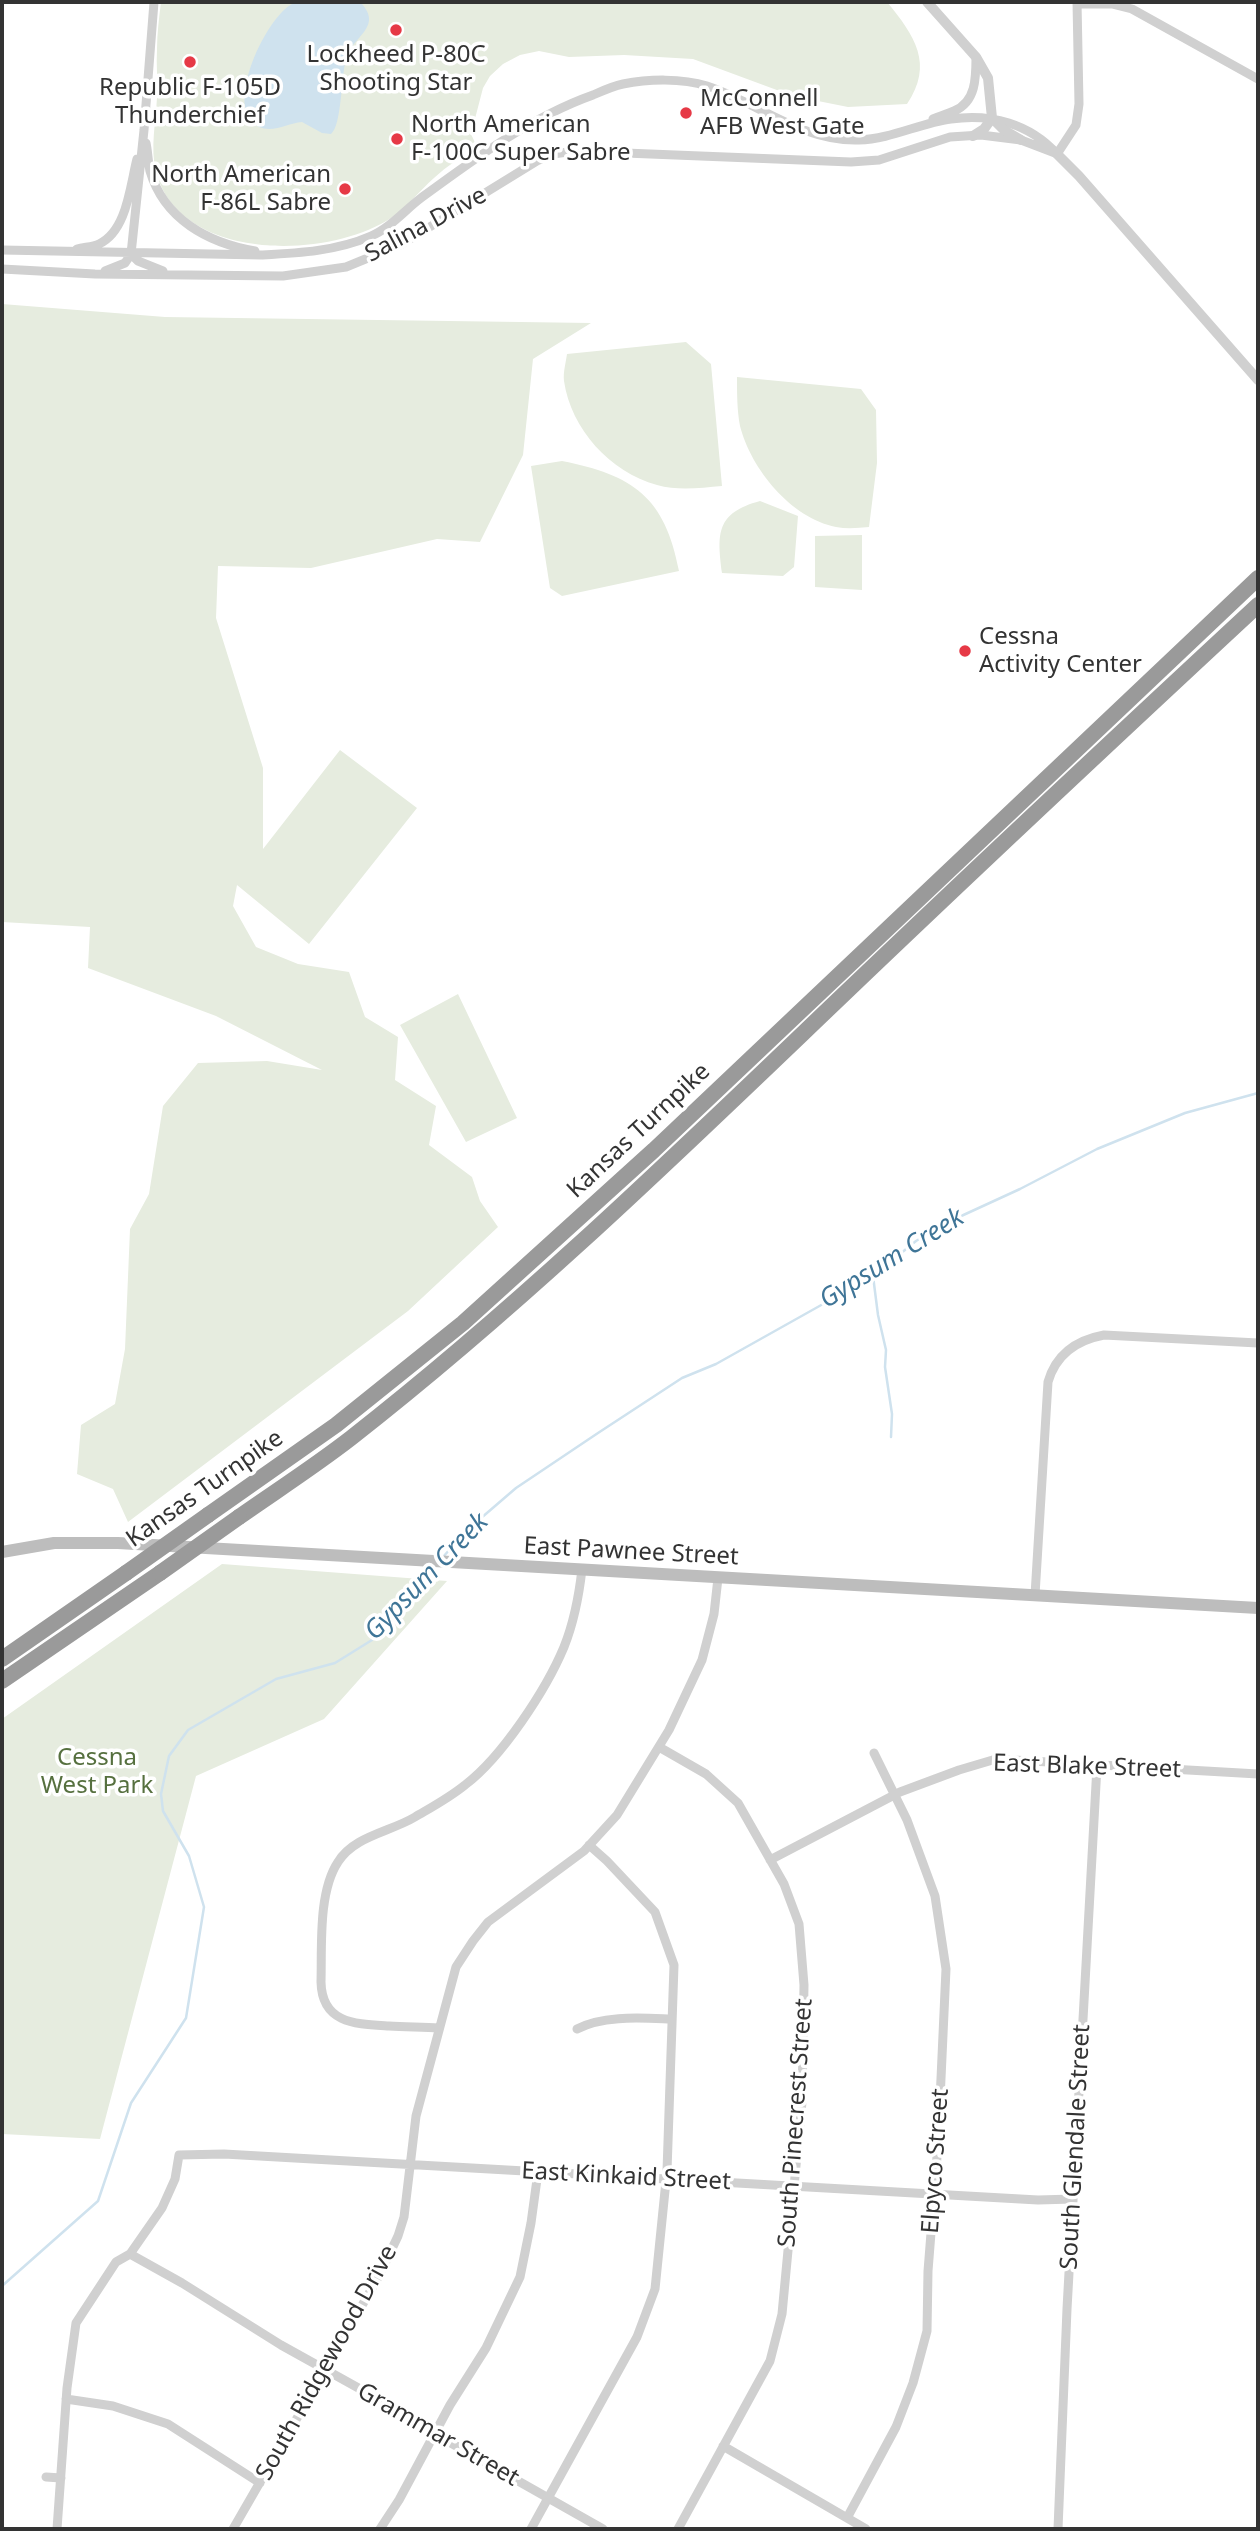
<!DOCTYPE html>
<html>
<head>
<meta charset="utf-8">
<style>
	body { margin:0 }
	#map { position:relative; width:1260px; height:2531px; overflow:hidden; background:#fff; font-family:"Noto Sans",sans-serif }
	canvas { display:block }
	.frame { position:absolute; inset:0; border:4px solid #333; pointer-events:none }
</style>
</head>
<body>
<div id="map">
<canvas width="1260" height="2531"></canvas>
<div class="frame"></div>
</div>
<script>
const ctx = document.querySelector('canvas').getContext('2d');
ctx.lineJoin = 'round';
function fillPath(path, color) {
  ctx.fillStyle = color;
  ctx.fill(path, 'evenodd');
}
function stroke(path, color, width, dash) {
  ctx.strokeStyle = color;
  ctx.lineWidth = width;
  ctx.lineCap = dash ? 'butt' : 'round';
  ctx.setLineDash(dash || []);
  ctx.stroke(path);
}
function label(font, color, halo, rows, align = 'center') {
  ctx.font = font + ' "Noto Sans",sans-serif';
  ctx.lineWidth = 7;
  ctx.setLineDash([]);
  ctx.textBaseline = 'middle';
  ctx.strokeStyle = halo;
  ctx.fillStyle = color;
  for (const [text, x, y, turn = 0] of rows) {
    ctx.save();
    ctx.translate(x, y);
    ctx.rotate((+turn || 0) * Math.PI / 180);
    ctx.textAlign = isNaN(turn) ? turn : align;
    if (halo) ctx.strokeText(text, 0, 0);
    ctx.fillText(text, 0, 0);
    ctx.restore();
  }
}
fillPath(new Path2D(`
	M161,2H887C915,36 934,64 907,104L848,107L793,96L693,59L624,55L569,57L539,51L520,55L503,64L490,76L483,88L471,134L477,147C462,156 447,166 434,178C420,190 407,208 391,218C327,260 180,262 156,172C150,148 156,121 157,97C158,81 156,65 157,49C157,34 159,18 161,2Z
	M2,304L165,317L591,323L533,359L523,455L480,542L437,539L311,568L218,566L216,618L263,768V849L340,750L417,808L309,944L237,885L233,906L256,947L298,964L349,972L365,1017L398,1037L395,1080L436,1106L429,1145L472,1177L480,1201L498,1227L408,1311L128,1522L113,1489L77,1474L81,1425L115,1404L125,1349L130,1229L149,1194L163,1106L198,1063L267,1061L322,1070L216,1016L88,968L90,927L2,922Z
	M686,342L711,364L722,486C700,488 678,491 657,485C610,472 571,429 564,381C563,372 566,362 567,354Z
	M737,377L861,389L876,410L877,463L869,527C858,528 847,529 836,527C791,518 751,469 740,426C737,410 737,393 737,377Z
	M562,461C633,475 665,497 679,571L562,596L550,588L531,466Z
	M760,501L798,516L794,567L783,576L722,573C717,533 716,513 760,501Z
	M862,535V590L815,587V536Z
	M458,994L517,1118L466,1142L400,1025Z
	M222,1564L447,1581L324,1719L196,1776L100,2139L2,2134V1719Z`), '#e6ecdf');
fillPath(new Path2D(`
	M296,2H360C385,27 351,37 346,59C341,76 342,125 331,134L322,133L302,122C288,123 274,133 259,127C221,111 267,12 296,2Z`), '#cfe2ee');
stroke(new Path2D(`
	M873,1276L878,1315L886,1350L885,1367L892,1414L891,1437
	M443,1557L466,1531L516,1488L598,1433L682,1378L716,1364L873,1276L916,1241L946,1223L1020,1189L1097,1149L1185,1113L1258,1093
	M2,2286L98,2201L131,2103L186,2018L204,1907L189,1856L163,1811L161,1794L169,1756L188,1730L276,1679L335,1663L372,1640L437,1564`), '#cfe2ee', 2.5);
stroke(new Path2D(`
	M1077,4H1112L1132,9L1258,79
	M933,119C940,116 947,114 954,111C976,102 976,78 976,57
	M146,143C148,152 148,162 150,171C164,219 208,243 255,251
	M1057,154L1076,125L1079,104L1077,2
	M77,249C84,247 93,247 99,244C127,231 130,186 137,159
	M2,250L262,255C299,253 337,251 371,236C390,228 405,210 421,198C474,159 531,117 593,95C602,91 613,86 623,84C648,79 682,78 707,86C759,103 802,142 859,140C891,139 920,123 951,119C991,113 1030,124 1057,154
	M131,254L138,261L163,271
	M2,269L95,274L283,276L346,267L402,244L537,161L553,154L575,151L851,162L879,160L950,137L981,135L1021,140L1055,153
	M105,271L125,263L131,254L144,130L154,2
	M1035,1595L1048,1382C1056,1354 1077,1340 1104,1335L1258,1343
	M659,1747L706,1774L738,1803L784,1884L799,1924L804,1985L802,2102L782,2314L770,2361L678,2529
	M770,1860L900,1792L959,1770L996,1759L1258,1774
	M439,2028C422,2027 406,2027 389,2026C356,2024 322,2024 321,1982C322,1947 318,1892 338,1862C354,1836 390,1832 415,1817C432,1807 449,1798 465,1785C502,1757 546,1690 564,1647C574,1622 579,1596 582,1569
	M577,2029C603,2015 642,2018 671,2019
	M130,2254L182,2283L281,2345L407,2415L435,2434L603,2529
	M66,2399L113,2406L168,2424L260,2483
	M723,2446L866,2529
	M46,2477L61,2478
	M847,2518L896,2427L913,2383L927,2331L928,2271L938,2144L946,1969L935,1896L907,1820L874,1753
	M57,2529L67,2388L76,2323L116,2262L130,2254L162,2208L175,2179L179,2155L224,2154L1038,2200L1073,2199
	M233,2529L379,2276L398,2236L404,2217L416,2116L456,1967L473,1941L488,1922L584,1851L617,1815L669,1730L702,1660L714,1614L718,1578
	M380,2529L399,2500L450,2405L486,2348L520,2277L531,2223L538,2172
	M531,2529L637,2337L655,2289L667,2171L674,1965L655,1912L607,1861L589,1845
	M1058,2529L1067,2309L1097,1766`), '#d0d0d0', 9);
stroke(new Path2D(`
	M927,2L976,57L988,78L992,118L1004,130L1021,140
	M973,136L984,129L992,118
	M1057,154L1079,176L1258,380`), '#d0d0d0', 10);
stroke(new Path2D(`
	M2,1552L54,1543H118L1258,1608`), '#bdbdbd', 12);
stroke(new Path2D(`
	M208,1515L336,1425L463,1323L654,1150L1258,578
	M239,1517C276,1491 315,1466 351,1438C525,1302 683,1148 842,996C980,864 1119,734 1258,605
	M2,1659L126,1573
	M2,1681L160,1573`), '#9a9a9a', 16);
stroke(new Path2D(`
	M126,1573L208,1515
	M160,1573L239,1517`), '#9a9a9a', 16);
for (const [x, y, r, color] of [
	[396,30,7,"#e63946"],
	[190,62,7,"#e63946"],
	[686,113,7,"#e63946"],
	[397,139,7,"#e63946"],
	[345,189,7,"#e63946"],
	[965,651,7,"#e63946"]
]) {
  const dot = new Path2D();
  dot.arc(x, y, r, 0, 2 * Math.PI);
  ctx.fillStyle = color;
  ctx.fill(dot);
  stroke(dot, '#fff', 2.5);
}
label('24px', '#333', '#fff', [
	["Lockheed P-80C",396,55,"center"],
	["Shooting Star",396,83,"center"],
	["Republic F-105D",190,88,"center"],
	["Thunderchief",190,116,"center"],
	["McConnell",700,99],
	["AFB West Gate",700,127],
	["North American",411,125],
	["F-100C Super Sabre",411,153],
	["North American",331,175,"right"],
	["F-86L Sabre",331,203,"right"],
	["Cessna",979,637],
	["Activity Center",979,665]
], 'left');
label('24px', '#333', '#fff', [
	["Salina Drive",426,225,-28],
	["Kansas Turnpike",639,1131,-43],
	["Kansas Turnpike",205,1489,-35],
	["East Pawnee Street",631,1552,3],
	["East Blake Street",1087,1767,2],
	["South Pinecrest Street",796,2123,-86],
	["South Glendale Street",1076,2147,-87],
	["Elpyco Street",936,2161,-86],
	["East Kinkaid Street",626,2177,3],
	["South Ridgewood Drive",327,2363,-61],
	["Grammar Street",438,2435,30]
]);
label('24px', '#56703f', '#fff', [
	["Cessna",97,1758],
	["West Park",97,1786]
]);
label('italic 26px', '#3f7597', '#fff', [
	["Gypsum Creek",892,1259,-32],
	["Gypsum Creek",427,1577,-46]
]);
</script>
</body>
</html>
